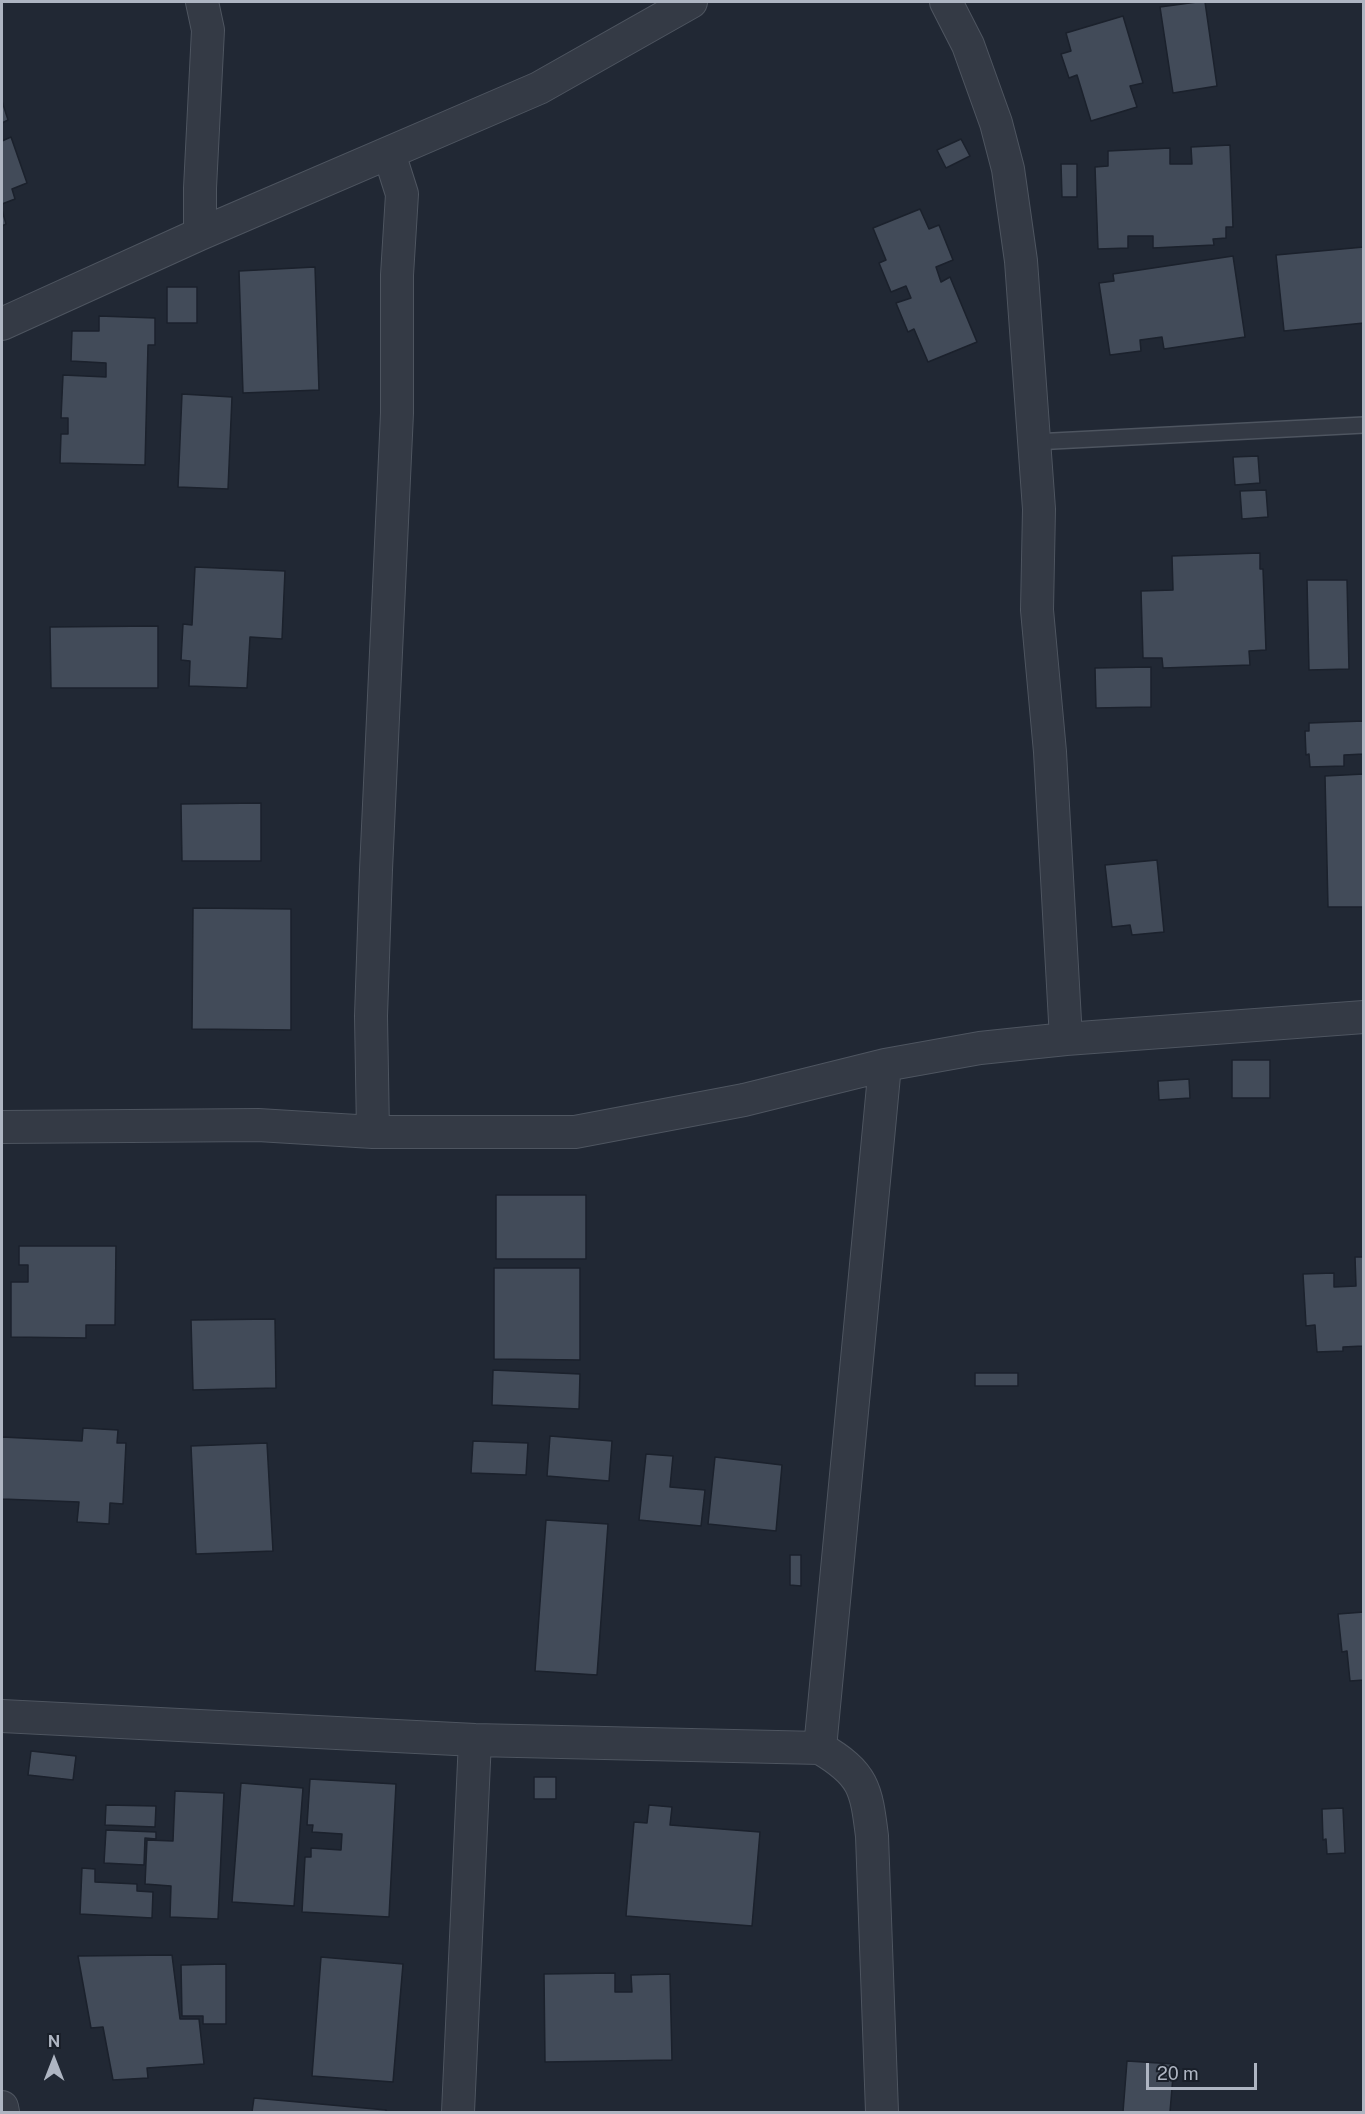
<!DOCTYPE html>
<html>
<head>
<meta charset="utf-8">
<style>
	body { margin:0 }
	#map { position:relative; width:1365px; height:2114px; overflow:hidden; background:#212834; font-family:"Public Sans",sans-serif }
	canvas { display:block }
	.frame { position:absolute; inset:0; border:3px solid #aeb5c2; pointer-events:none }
	.north { position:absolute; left:24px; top:2030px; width:60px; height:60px; -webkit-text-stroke:4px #191f29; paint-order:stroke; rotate:0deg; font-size:16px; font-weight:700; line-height:24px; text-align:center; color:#aeb5c2 }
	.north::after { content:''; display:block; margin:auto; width:21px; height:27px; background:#aeb5c2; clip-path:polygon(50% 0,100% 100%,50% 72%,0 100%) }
	.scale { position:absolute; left:1146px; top:2063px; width:111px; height:27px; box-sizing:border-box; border:3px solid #aeb5c2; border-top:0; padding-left:8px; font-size:18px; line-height:21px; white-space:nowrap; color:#aeb5c2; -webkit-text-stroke:4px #191f29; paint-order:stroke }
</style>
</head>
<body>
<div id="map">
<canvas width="1365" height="2114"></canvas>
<div class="frame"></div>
<div class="north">N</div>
<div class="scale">20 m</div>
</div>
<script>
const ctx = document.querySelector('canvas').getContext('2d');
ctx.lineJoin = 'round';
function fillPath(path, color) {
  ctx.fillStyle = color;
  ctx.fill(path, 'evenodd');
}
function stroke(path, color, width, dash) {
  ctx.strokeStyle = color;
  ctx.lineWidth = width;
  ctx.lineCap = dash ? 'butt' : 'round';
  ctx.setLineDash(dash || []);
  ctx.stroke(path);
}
const building = new Path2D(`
	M1197,2H1205L1217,86L1173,93L1160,7Z
	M1123,16L1143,83L1130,86L1137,107L1091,121L1077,75L1069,78L1061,54L1071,51L1066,33Z
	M2,101L8,120L2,123Z
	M11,137L27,183L12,189L15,199L2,204V141Z
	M961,139L970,156L946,168L937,150Z
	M1230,145L1233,227H1226V238L1213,239L1214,245L1153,248V236H1128V248L1098,249L1095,167L1108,166V151L1170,148V164H1192L1191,147Z
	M1061,164H1077V197H1062Z
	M920,209L929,229L939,225L953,260L936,267L941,282L950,277L977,342L928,362L914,329L908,332L896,303L911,298L906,286L891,292L879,263L886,260L873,228Z
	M2,210L6,224L2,226Z
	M1364,247V323L1284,331L1276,255Z
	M1233,256L1245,337L1164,349L1162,337L1140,340L1141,351L1110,355L1099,283L1114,281L1113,274Z
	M315,267L319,390L243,393L239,271Z
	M167,287H197V323H167Z
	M99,316L155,318V345H148L145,465L60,463L61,434H68V418H61L63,375L106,377V363L71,361L72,331H99Z
	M182,394L232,397L228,489L178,487Z
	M1258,456L1260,483L1235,485L1233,457Z
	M1266,490L1268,517L1242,519L1240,491Z
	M1260,553V569H1263L1266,650L1249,651L1250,665L1163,668L1162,658H1143L1141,591L1173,590L1172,556Z
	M195,567L285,571L282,639L250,637L247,688L189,686L190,661L181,660L183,624L192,625Z
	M1307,580H1347L1349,669L1309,670Z
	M158,626V688H51L50,627Z
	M1151,667V707L1096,708L1095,668Z
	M1364,721V754L1344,755V766L1310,767L1309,754L1306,755L1305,731H1309V723Z
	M1364,774V907H1328L1325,776Z
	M261,803V861H182L181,804Z
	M1157,860L1164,932L1132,935L1130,925L1112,927L1105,865Z
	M193,908L291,909V1030L192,1029Z
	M1232,1060H1270V1098H1232Z
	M1189,1079L1190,1098L1159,1100L1158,1081Z
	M496,1195H586V1259H496Z
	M19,1246H116L115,1325H86V1338L11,1337V1282H28V1265H19Z
	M1355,1257H1364L1363,1346L1343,1347V1351L1317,1352L1315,1325L1306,1326L1303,1274L1334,1273V1287L1356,1286Z
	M494,1268H580V1360L494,1359Z
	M275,1319L276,1388L193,1390L191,1320Z
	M493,1370L580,1374L579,1409L492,1405Z
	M975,1373H1018V1386H975Z
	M83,1428L118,1430L117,1443H126L123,1504L110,1503L109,1524L77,1522L79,1502L2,1499V1437L82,1441Z
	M550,1436L612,1441L609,1481L547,1476Z
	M473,1441L528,1443L526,1475L471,1473Z
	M267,1443L273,1551L196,1554L191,1446Z
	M646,1454L673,1456L670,1487L705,1490L701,1526L639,1520Z
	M715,1457L782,1465L776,1531L708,1524Z
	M546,1520L608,1524L597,1675L535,1671Z
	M790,1555H801V1586L790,1585Z
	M1364,1612V1680L1350,1681L1347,1651L1342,1652L1338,1614Z
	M31,1751L76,1756L73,1780L28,1775Z
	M534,1777H556V1799H534Z
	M310,1779L396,1784L389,1917L302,1912L305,1857H311V1848L341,1850L342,1834L312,1832L313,1825H307Z
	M241,1783L303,1788L294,1906L232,1902Z
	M175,1791L224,1793L218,1919L170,1917L171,1886L145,1884L147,1840L173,1841Z
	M106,1805L156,1806L155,1827L105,1825Z
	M649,1805L672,1807L670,1825L760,1832L752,1926L626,1916L634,1822L647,1823Z
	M1343,1808L1345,1853L1327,1854L1326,1839L1323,1840L1322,1809Z
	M106,1830L156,1832V1839L145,1838L144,1865L104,1863Z
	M82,1868L95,1869V1882L137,1884V1891L153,1892L152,1918L80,1914Z
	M172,1955L180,2019H199L204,2064L147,2068L148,2078L113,2080L103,2027L91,2028L78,1956Z
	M321,1957L403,1964L393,2082L312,2076Z
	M226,1964V2024H203V2016H182L181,1965Z
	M615,1973V1992H632L631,1975L670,1974L672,2060L545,2062L544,1974Z
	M1127,2061L1174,2064L1170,2112H1123Z
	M254,2098L386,2110V2112H252Z`);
fillPath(building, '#424b59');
stroke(building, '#1b212c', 1.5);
const service = new Path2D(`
	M1034,442L1364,425`);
const minor = new Path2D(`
	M946,2L968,45L996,123L1008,169L1021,261L1039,509L1037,610L1050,752L1066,1039
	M200,234V188L208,30L202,2
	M2,324L200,234L539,88L691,2
	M2,1127L258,1125L373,1132H575L744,1100L885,1065L980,1048L1066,1039L1364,1017
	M373,1132L371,1016L376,870L397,413V275L402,194L389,153
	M2,1716L475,1740L820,1748
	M2,2107L3,2112
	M458,2112L475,1740
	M882,2112L872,1836C866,1788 864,1774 820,1748L885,1065`);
stroke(service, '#4e5560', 18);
stroke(minor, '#4e5560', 34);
stroke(service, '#343a45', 15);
stroke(minor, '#343a45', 32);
</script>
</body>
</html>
